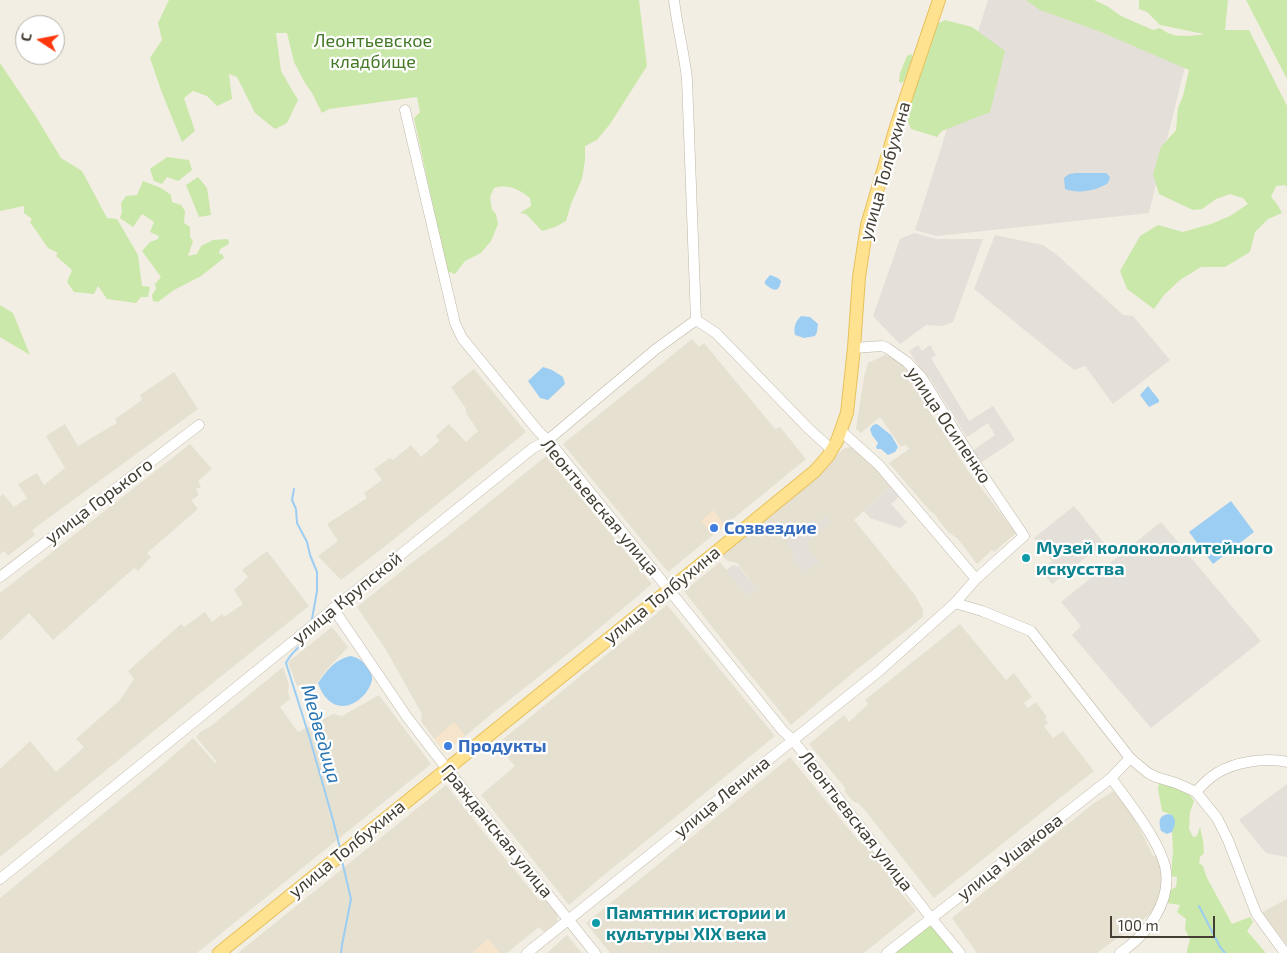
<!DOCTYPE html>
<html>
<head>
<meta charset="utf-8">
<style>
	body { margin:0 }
	#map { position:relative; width:1287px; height:953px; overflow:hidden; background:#f2eee3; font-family:"Exo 2",sans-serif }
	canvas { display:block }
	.north { position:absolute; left:15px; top:15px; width:50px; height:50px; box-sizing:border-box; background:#fff; border:1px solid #b4b2ad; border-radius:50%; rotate:281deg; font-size:14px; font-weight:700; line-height:20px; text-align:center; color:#443e33 }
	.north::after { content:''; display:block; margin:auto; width:18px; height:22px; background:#ff370d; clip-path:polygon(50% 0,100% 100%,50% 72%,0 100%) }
	.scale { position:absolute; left:1110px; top:916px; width:105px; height:22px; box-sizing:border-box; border:2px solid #443e33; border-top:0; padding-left:6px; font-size:15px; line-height:18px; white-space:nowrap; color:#443e33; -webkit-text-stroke:4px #fff; paint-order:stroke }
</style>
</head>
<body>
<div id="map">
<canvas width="1287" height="953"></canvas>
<div class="north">С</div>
<div class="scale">100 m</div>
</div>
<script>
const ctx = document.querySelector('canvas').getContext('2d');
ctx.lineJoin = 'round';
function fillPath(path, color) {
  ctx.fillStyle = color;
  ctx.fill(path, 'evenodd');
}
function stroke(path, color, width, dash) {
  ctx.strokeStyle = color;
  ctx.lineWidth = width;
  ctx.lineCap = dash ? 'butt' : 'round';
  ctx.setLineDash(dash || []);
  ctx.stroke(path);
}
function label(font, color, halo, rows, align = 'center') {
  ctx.font = font + ' "Exo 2",sans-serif';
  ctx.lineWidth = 4.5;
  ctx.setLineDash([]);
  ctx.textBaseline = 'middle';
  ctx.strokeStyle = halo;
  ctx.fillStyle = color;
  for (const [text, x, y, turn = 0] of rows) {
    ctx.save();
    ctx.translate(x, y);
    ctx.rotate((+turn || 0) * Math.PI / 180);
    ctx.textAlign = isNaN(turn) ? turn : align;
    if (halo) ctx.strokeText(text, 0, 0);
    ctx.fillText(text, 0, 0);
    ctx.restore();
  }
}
fillPath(new Path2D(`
	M692,339L699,347L704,343L775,429L780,427L806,459L668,572L563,444Z
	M884,355L890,356L901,363L904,367L906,365L913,376L910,378L925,404L968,471L1016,533L994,552L992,550L977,564L961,543L957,538L948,532L937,518L935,514L931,512L889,463L909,449L906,445L901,447L880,417L861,433L856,429L864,377L868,363L883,356Z
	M474,369L526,432L388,544L341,580L318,556L338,541L327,524L367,498L364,493L382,480L374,469L390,458L393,460L411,445L421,457L439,441L436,436L449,424L466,442L478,431L466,413V409L451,387Z
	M174,372L198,409L32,530L35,535L8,556L4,551L0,554V497L3,494L14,507L27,498L18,484L37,473L44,485L65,468L46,436L65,424L78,446L117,423L115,419L142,400L140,395Z
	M190,444L212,469L198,481L201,487L196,489L199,495L191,500L198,509L147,553L151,557L138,571L134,568L53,640L29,613L0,641V593Z
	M849,447L854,448L860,451L892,485L854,520L915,595L923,610V617L855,671L791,725L727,646L684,591L720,562L747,596L757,589L737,563L728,561L723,557V553L818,475L843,449ZM813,519L817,523L831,520L804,544L794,560L792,549Z
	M546,456L652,584L584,641L494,712L445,753L421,721L422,714L386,650L357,607L414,561L444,539Z
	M267,551L309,606L204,690L0,857V769L30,741L56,772L84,747L76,739L120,700L134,679L128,671L181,624L184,627L205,612L212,622L222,614L224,617L243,604L234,590L248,577L242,570Z
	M667,605L775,736L598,880L569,905L481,795L515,766L496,745Z
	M960,624L1006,680L1014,673L1032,697L1024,703L1028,708L1036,702L1047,717L1045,719L1048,723L1044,726L1053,738L1063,731L1094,771L934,898L864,809L858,803L854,802L844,791L846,789L809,744L844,715L849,722L868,704L865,700Z
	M332,627L348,647L330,666L316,684L297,686L288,662Z
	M283,667L289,685L288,691L290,699L280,707L298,732L333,714L342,716L379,695L431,764L197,953H0V898L159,768L193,738L194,739L215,763L217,762L196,737L200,732L211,726Z
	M790,757L862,845L865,842L896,881L893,883L916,911L864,953H610L586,923Z
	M446,785L494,845L540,901L545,898L558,915L557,921L553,925L544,932L539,927L507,953H238Z
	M1117,789L1140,829L1153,856L1157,855L1162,867L1164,883L1157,909L1097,953H977L952,918L1094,803Z
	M1287,899V945L1261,913Z
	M567,935L582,953H547Z`), '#e6e0d1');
fillPath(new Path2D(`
	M713,510L725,525L713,535L701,521Z
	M454,722L465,735L445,753L434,739Z
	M488,939L500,953H474L473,952Z`), '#f6e5cc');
fillPath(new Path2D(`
	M988,0H1041L1185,66L1149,213L937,236L915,230Z
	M914,233L936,239H983L953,322L942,326L926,325L900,344L873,316L900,239Z
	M995,235L1043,245L1057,255L1123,315L1133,316L1170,360L1113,404L1085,366L1074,370L974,289Z
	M918,345L922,351L930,345L936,355L931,358L969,421L993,406L1015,440L979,464L972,451L995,435L988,423L967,437L929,377L926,378L909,351Z
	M892,485L901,495L891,504L907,522L900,528L870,518L864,511Z
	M1074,506L1104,543L1052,584L1041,570L1052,561L1034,538Z
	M826,515L831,521L805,544L819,562L804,574L794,560L792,549L786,542L813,518L817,523Z
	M1161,522L1261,641L1151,728L1072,635L1081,626L1061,602Z
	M733,565L739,567L757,589L747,596L726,570Z
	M1287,784V857L1266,853L1239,820Z`), '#e4dfd8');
fillPath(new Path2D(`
	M169,0H639L647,66L610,124L597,140L585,146V160L582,179L571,204L566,221L555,227L542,231L526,214L520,213L531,206L530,198C518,189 509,184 494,188L490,197L492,210L496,214L498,224L491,241L481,253L465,261L455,274L447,271L414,118L420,112L417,97L329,109L322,113L312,93L305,83L294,62L287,33H276L281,71L298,100L287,123L275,129L255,113L237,77L229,74L232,99L217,106L207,96L193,91L184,98L195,131L182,142L162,93L150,58L162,40L158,23Z
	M1026,0H1094L1107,6L1121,16L1153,30L1160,28C1163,30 1167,33 1171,34C1177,37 1197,36 1204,34L1160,25L1147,12L1139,9V0H1228L1225,30H1249L1287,106V187L1285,185L1276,186L1271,197L1277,204L1282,213L1268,219L1255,232L1250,252L1225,267H1201L1180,280L1164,295L1154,309L1127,289L1120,271L1140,236L1158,225L1183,232L1211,224L1230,216L1248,204L1243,198L1230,194L1216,199L1202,209L1193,210L1159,194L1153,174L1161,147L1176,130L1178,108L1183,96L1189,70L1101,32L1040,10Z
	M1246,0H1287V79Z
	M945,20L972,27L1005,51L990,112L942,131L937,137L911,129L906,117L935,25Z
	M911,54L913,57L904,81L902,83L899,82L900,73L907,56Z
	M0,63L35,115L61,158L82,171L107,218L117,219L138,255L142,286L150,287L148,297H141L136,303L107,299L98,286L94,294L74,292L67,282L72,270L56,256L58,253L48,248L30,222L32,219L24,213V206L0,211Z
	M167,157L189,160L192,170L178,181L167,177L162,184L154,181L150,169Z
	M198,177L207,188L211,215L199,217L186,185Z
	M143,181L161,188L171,195L172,202L181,205L185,211L184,223L190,227V237L193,241L188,256L197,254L201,246L213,240L228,239L229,244L220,249L219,254H222L224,258L201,276L174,290L158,302L153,301L152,295L156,289L155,284L161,277L142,251L150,242L158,239L159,236L150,232L154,222L142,214L133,227L120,218L122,212L121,203L126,196L137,195Z
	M0,305L13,313L30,355L0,337Z
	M1159,784L1175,787L1189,794L1194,801L1190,812L1189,829L1193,837L1197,836L1200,827L1203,841L1204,853L1200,857L1199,863L1203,866L1207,878L1232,924L1250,917L1253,922L1247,931L1266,953H1187V950L1190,940L1185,929L1186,919L1177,912L1180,905L1167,903L1168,891L1176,887L1177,877L1171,876L1173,851L1172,832L1174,827L1172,815L1162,811L1158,789Z
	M929,923L958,953H892Z`), '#cae8a9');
fillPath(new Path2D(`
	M1076,173H1106L1110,177L1108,183C1096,191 1078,194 1065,189L1064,178L1069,174Z
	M770,275L778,278L781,281C779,293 773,291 765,284V281Z
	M801,316L810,317L818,324L817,332L815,336L804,338L795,335C793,327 796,321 801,316Z
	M543,367L552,370L563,377L565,384L548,400L540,398L528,381Z
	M1148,386L1159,400V402L1149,407L1140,395Z
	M877,424L891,435L898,447L895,452L888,455L881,449H877L876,447L878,443L872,435L870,429L873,425Z
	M1231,501L1254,532L1213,564L1189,532Z
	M350,656C357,657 362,660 366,666C369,669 373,676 372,680C371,685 368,690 365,694C347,714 326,708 318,683C328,670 333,661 350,656Z
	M1168,814L1172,815C1177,821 1175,825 1172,832L1167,834L1161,831C1159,822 1158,816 1168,814Z`), '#9ccdf2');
stroke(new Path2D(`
	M294,489L292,500L296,509L297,523L307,542L310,555L317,572V591L312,619
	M308,635C302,647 292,650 286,663L310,739L333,820L340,848
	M1199,906L1220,947L1225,953
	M341,953L342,945L351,899L342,861`), '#9ccdf2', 2);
const minor = new Path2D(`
	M674,0C677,26 684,52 687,79L696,320
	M405,110L455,323L462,338L539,432L548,440L783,731L793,740L931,918L960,953
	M696,320L716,333L808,428L832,450
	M841,431L879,465L976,579
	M0,577L199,425
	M955,603L982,611L1031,631L1130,758L1148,773L1156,777L1176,783L1196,792L1217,818L1228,840L1256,913L1285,953
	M333,608L407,717L447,769L595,953
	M1111,778C1128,801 1158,839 1165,866C1173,901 1147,935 1120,953
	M1196,792C1202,785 1209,778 1217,773C1235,762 1266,757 1287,762
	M0,879L317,622L533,448L548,440L656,349L696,320
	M527,953L878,672L955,603L976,579L1024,536L974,462L922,378L907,362L887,348L882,346L854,348
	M887,953L1111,778L1130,758`);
const major = new Path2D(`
	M219,953L716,552L815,471L828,456L837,441L847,413L854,348L859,277L867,225L896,127L939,0`);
stroke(minor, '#beb6a5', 11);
stroke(major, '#e7c15c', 14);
stroke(minor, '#fff', 10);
stroke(major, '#ffe28f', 12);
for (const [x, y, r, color] of [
	[714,528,5,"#3f7fe0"],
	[1026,558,5,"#0f9aa8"],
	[448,746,5,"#3f7fe0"],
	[596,923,5,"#0f9aa8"]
]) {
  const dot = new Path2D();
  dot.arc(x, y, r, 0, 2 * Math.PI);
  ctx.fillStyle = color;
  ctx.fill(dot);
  stroke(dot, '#fff', 2);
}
label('18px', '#427725', '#fff', [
	["Леонтьевское",373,41],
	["кладбище",373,62]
]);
label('18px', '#443e33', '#fff', [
	["улица Толбухина",885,171,-74],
	["улица Осипенко",949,425,56],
	["улица Горького",99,501,-37],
	["Леонтьевская улица",600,507,50],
	["улица Толбухина",662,595,-39],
	["улица Крупской",347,598,-39],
	["улица Ленина",722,797,-39],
	["Леонтьевская улица",856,821,52],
	["Гражданская улица",497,831,51],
	["улица Толбухина",347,849,-39],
	["улица Ушакова",1010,857,-38]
]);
label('bold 18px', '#366cbe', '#fff', [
	["Созвездие",724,528],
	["Продукты",458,746]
], 'left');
label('bold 18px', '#0d838f', '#fff', [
	["Музей колокололитейного",1036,548],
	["искусства",1036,569],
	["Памятник истории и",606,913],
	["культуры XIX века",606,934]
], 'left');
label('italic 19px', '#2975b3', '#fff', [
	["Медведица",321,734,74]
]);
</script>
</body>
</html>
